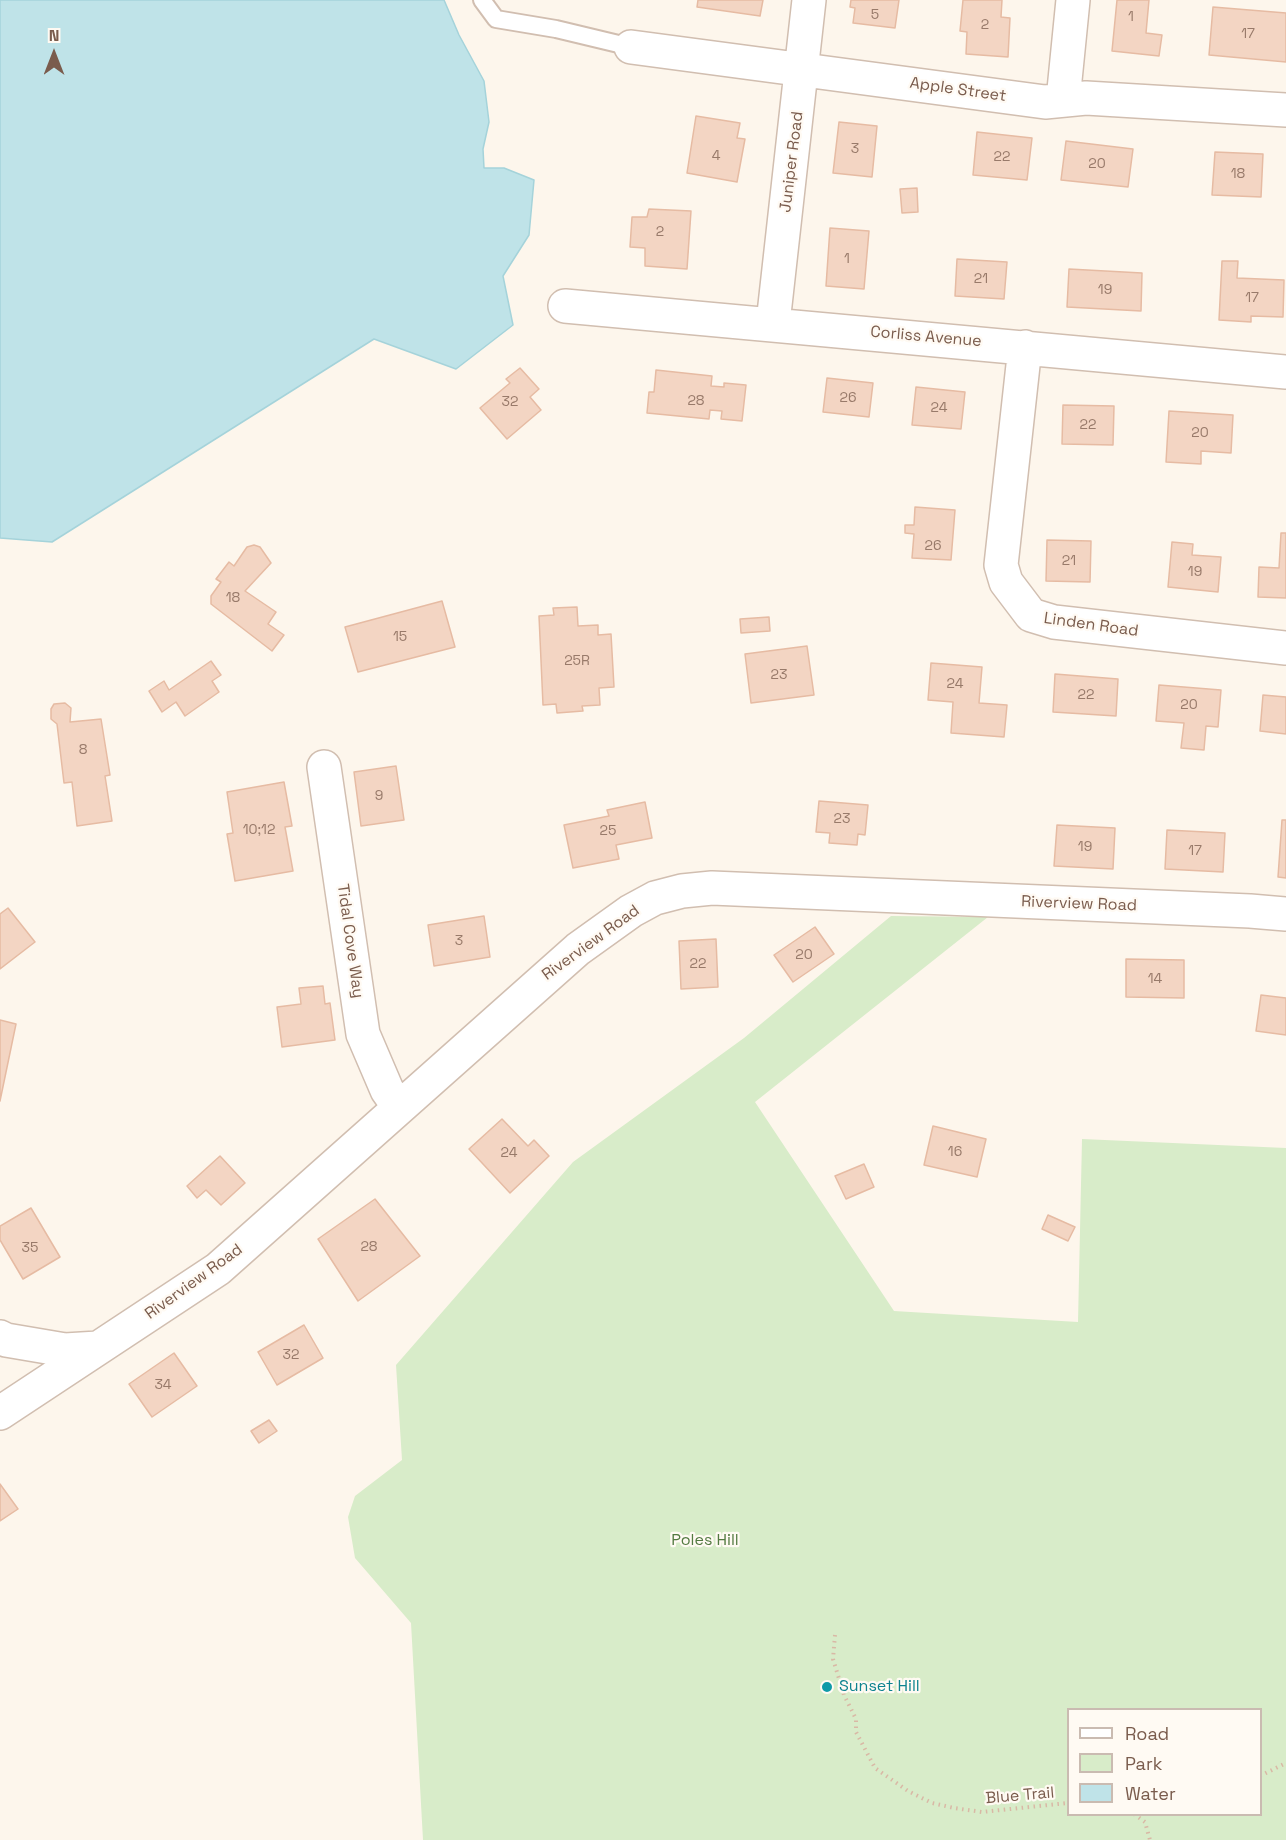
<!DOCTYPE html>
<html>
<head>
<meta charset="utf-8">
<style>
	body { margin:0 }
	#map { position:relative; width:1286px; height:1840px; overflow:hidden; background:#fdf6ec; font-family:"Space Grotesk",sans-serif }
	canvas { display:block }
	.legend { position:absolute; left:1067px; top:1708px; width:195px; height:108px; box-sizing:border-box; background:#fffaf3; border:2px solid #cabbb1; margin:0; padding:8px 10px; list-style:none; font-size:18px; color:#7a5c4d }
	.legend li { display:flex; align-items:center; gap:12px; height:30px }
	.legend b { width:30px; border:2px solid #cabbb1 }
	.north { position:absolute; left:24px; top:24px; width:60px; height:60px; -webkit-text-stroke:4px #fffaf3; paint-order:stroke; rotate:0deg; font-size:16px; font-weight:700; line-height:24px; text-align:center; color:#7a5c4d }
	.north::after { content:''; display:block; margin:auto; width:21px; height:27px; background:#7a5c4d; clip-path:polygon(50% 0,100% 100%,50% 72%,0 100%) }
</style>
</head>
<body>
<div id="map">
<canvas width="1286" height="1840"></canvas>
<ul class="legend">
<li><b style="height:8px;background:#fff"></b>Road</li>
<li><b style="height:16px;background:#d8ecc9"></b>Park</li>
<li><b style="height:16px;background:#bfe3e8"></b>Water</li>
</ul>
<div class="north">N</div>
</div>
<script>
const ctx = document.querySelector('canvas').getContext('2d');
ctx.lineJoin = 'round';
function fillPath(path, color) {
  ctx.fillStyle = color;
  ctx.fill(path, 'evenodd');
}
function stroke(path, color, width, dash) {
  ctx.strokeStyle = color;
  ctx.lineWidth = width;
  ctx.lineCap = dash ? 'butt' : 'round';
  ctx.setLineDash(dash || []);
  ctx.stroke(path);
}
function label(font, color, halo, rows, align = 'center') {
  ctx.font = font + ' "Space Grotesk",sans-serif';
  ctx.lineWidth = 4.5;
  ctx.setLineDash([]);
  ctx.textBaseline = 'middle';
  ctx.strokeStyle = halo;
  ctx.fillStyle = color;
  for (const [text, x, y, turn = 0] of rows) {
    ctx.save();
    ctx.translate(x, y);
    ctx.rotate((+turn || 0) * Math.PI / 180);
    ctx.textAlign = isNaN(turn) ? turn : align;
    if (halo) ctx.strokeText(text, 0, 0);
    ctx.fillText(text, 0, 0);
    ctx.restore();
  }
}
fillPath(new Path2D(`
	M891,916L988,917L755,1102L894,1311L1078,1322L1082,1139L1286,1148V1840H423L411,1623L355,1558L348,1517L355,1496L402,1460L396,1365L573,1162L744,1038ZM1068,1710H1260V1814H1068Z`), '#d8ecc9');
const water = new Path2D(`
	M0,0H444L459,35L484,81L489,122L483,149L484,168H504L534,180L529,235L503,276L513,325L456,369L374,339L52,542L0,538Z`);
fillPath(water, '#bfe3e8');
stroke(water, '#a5d3da', 1.5);
const building = new Path2D(`
	M698,0H763L760,16L697,7Z
	M851,0H899L895,28L853,23L855,8L850,7Z
	M963,0H1002L1001,17L1010,18L1008,57L966,54L967,32L960,31Z
	M1117,0H1149L1146,33L1162,35L1159,56L1112,51Z
	M1213,7L1286,13V62L1209,55Z
	M696,116L740,123L737,138L745,139L737,182L687,173Z
	M839,122L877,126L872,177L833,173Z
	M977,132L1032,138L1027,180L973,175Z
	M1066,141L1133,149L1128,187L1061,180Z
	M1215,152L1263,154L1261,197L1212,195Z
	M917,188L918,212L902,213L900,189Z
	M649,209L691,211L687,269L645,266V248L630,247L632,217H647Z
	M830,228L869,231L864,289L826,286Z
	M957,259L1007,262L1004,299L955,296Z
	M1222,261H1238L1237,278L1284,280L1283,317L1251,316V322L1219,320Z
	M1069,269L1142,273L1141,311L1067,307Z
	M520,368L539,389L530,397L541,410L507,439L480,408L510,383L506,379Z
	M656,370L712,376L711,386L724,387V383L746,385L742,421L721,419L722,411L710,410L709,419L647,413L649,392H654Z
	M827,378L873,383L869,417L823,412Z
	M916,387L965,392L961,429L912,425Z
	M1063,405L1114,406L1113,445L1062,444Z
	M1169,411L1233,415L1231,453L1201,451V464L1166,462Z
	M915,507L955,510L951,560L912,558L914,534L905,533V525H914Z
	M1281,533H1286V598L1258,597L1259,567L1279,568Z
	M1047,540L1091,541L1090,582L1046,581Z
	M1172,542L1193,544L1192,555L1221,557L1218,592L1168,587Z
	M254,545L260,547L271,563L245,591L276,612L268,624L284,635L272,651L211,604V596L221,582L216,579L229,562L234,566L247,547Z
	M442,601L455,647L358,672L345,627Z
	M577,607L578,626L598,625V635L611,634L614,687L599,688L600,705L582,706L583,711L557,713L556,704L543,705L539,616L554,615L553,608Z
	M769,617L770,631L741,633L740,619Z
	M807,646L814,695L751,703L745,654Z
	M211,661L221,675L212,681L219,692L185,716L176,702L162,712L149,691L164,681L169,690Z
	M931,663L982,667L979,703L1007,705L1004,737L951,733L953,702L928,700Z
	M1055,674L1118,679L1116,716L1053,712Z
	M1159,685L1221,690L1218,727L1206,726L1204,750L1181,748L1184,723L1156,721Z
	M1263,695L1286,697V734L1260,731Z
	M65,703L71,708L70,722L101,719L110,775L105,776L112,821L77,826L72,782L64,783L57,724L51,719V709L54,704Z
	M396,766L404,820L361,826L354,772Z
	M284,782L292,826L285,827L293,871L235,881L227,834L233,833L227,792Z
	M819,801L868,805L865,835L858,834L857,845L829,843L830,833L816,832Z
	M645,802L652,838L616,845L619,859L573,868L564,825L609,816L607,810Z
	M1282,820H1286V878L1278,877Z
	M1057,825L1115,828L1113,869L1054,866Z
	M1167,830L1225,833L1223,872L1165,869Z
	M8,908L35,942L0,969V914Z
	M484,916L490,957L434,966L428,925Z
	M815,927L834,954L793,982L774,955Z
	M716,939L718,987L681,989L679,941Z
	M1126,959L1184,960V998L1126,997Z
	M323,986L325,1004L330,1003L335,1040L282,1047L277,1007L301,1004L299,988Z
	M1261,995L1286,998V1035L1256,1031Z
	M0,1020L16,1024L0,1101Z
	M502,1119L528,1146L534,1140L549,1156L510,1193L469,1149Z
	M933,1126L986,1139L977,1177L924,1165Z
	M220,1156L245,1183L221,1205L206,1190L197,1198L187,1186Z
	M864,1164L874,1187L846,1199L835,1176Z
	M375,1199L420,1256L358,1301L318,1239Z
	M31,1208L60,1257L23,1279L0,1240V1226Z
	M1048,1215L1075,1227L1068,1241L1042,1229Z
	M304,1325L323,1358L277,1385L258,1352Z
	M174,1353L197,1386L152,1417L129,1384Z
	M269,1420L277,1431L259,1443L251,1431Z
	M0,1484L18,1509L0,1521Z`);
fillPath(building, '#f3d5c3');
stroke(building, '#e6bba3', 1.5);
const service = new Path2D(`
	M482,0L496,19L556,29L631,47`);
const minor = new Path2D(`
	M631,47L1045,102L1086,98L1286,110
	M1063,100L1073,0
	M565,306L1286,372
	M773,323L809,0
	M1025,347L1001,565L1006,582L1031,615L1054,622L1286,648
	M324,767L363,1034L387,1090L399,1107
	M0,1337L6,1340L65,1350L98,1348
	M0,1413L218,1269L578,949L631,911L655,898L682,891L712,888L1250,911L1286,914`);
stroke(service, '#d1beb0', 20);
stroke(minor, '#d1beb0', 36);
stroke(new Path2D(`
	M835,1635L833,1659L844,1695L856,1719V1732L875,1768L908,1791L932,1803L954,1808L982,1812L1068,1803
	M1260,1776L1286,1763
	M1134,1814L1145,1822L1150,1840`), '#d9b8a5', 4, [1.5, 4.5]);
stroke(service, '#fff', 16);
stroke(minor, '#fff', 33);
for (const [x, y, r, color] of [
	[827,1687,6,"#0f9aa8"]
]) {
  const dot = new Path2D();
  dot.arc(x, y, r, 0, 2 * Math.PI);
  ctx.fillStyle = color;
  ctx.fill(dot);
  stroke(dot, '#fffaf3', 2);
}
label('14px', '#987a6a', null, [
	["5",875,15],
	["1",1131,17],
	["2",985,25],
	["17",1248,34],
	["3",855,149],
	["4",716,156],
	["22",1002,157],
	["20",1097,164],
	["18",1238,174],
	["2",660,232],
	["1",847,259],
	["21",981,279],
	["19",1105,290],
	["17",1252,298],
	["26",848,398],
	["28",696,401],
	["32",510,402],
	["24",939,408],
	["22",1088,425],
	["20",1200,433],
	["26",933,546],
	["21",1069,561],
	["19",1195,572],
	["18",233,598],
	["15",400,637],
	["25R",577,661],
	["23",779,675],
	["24",955,684],
	["22",1086,695],
	["20",1189,705],
	["8",83,750],
	["9",379,796],
	["23",842,819],
	["10;12",259,830],
	["25",608,831],
	["19",1085,847],
	["17",1195,851],
	["3",459,941],
	["20",804,955],
	["22",698,964],
	["14",1155,979],
	["16",955,1152],
	["24",509,1153],
	["28",369,1247],
	["35",30,1248],
	["32",291,1355],
	["34",163,1385]
]);
label('16px', '#7a5c4d', '#fffaf3', [
	["Apple Street",958,90,8],
	["Juniper Road",792,162,-83],
	["Corliss Avenue",926,337,5],
	["Linden Road",1091,625,8],
	["Riverview Road",1079,904,2],
	["Tidal Cove Way",350,941,82],
	["Riverview Road",591,943,-36],
	["Riverview Road",194,1282,-36],
	["Blue Trail",1020,1796,-5]
]);
label('16px', '#537a41', '#fffaf3', [
	["Poles Hill",705,1541]
]);
label('16px', '#0d838f', '#fffaf3', [
	["Sunset Hill",839,1687]
], 'left');
</script>
</body>
</html>
